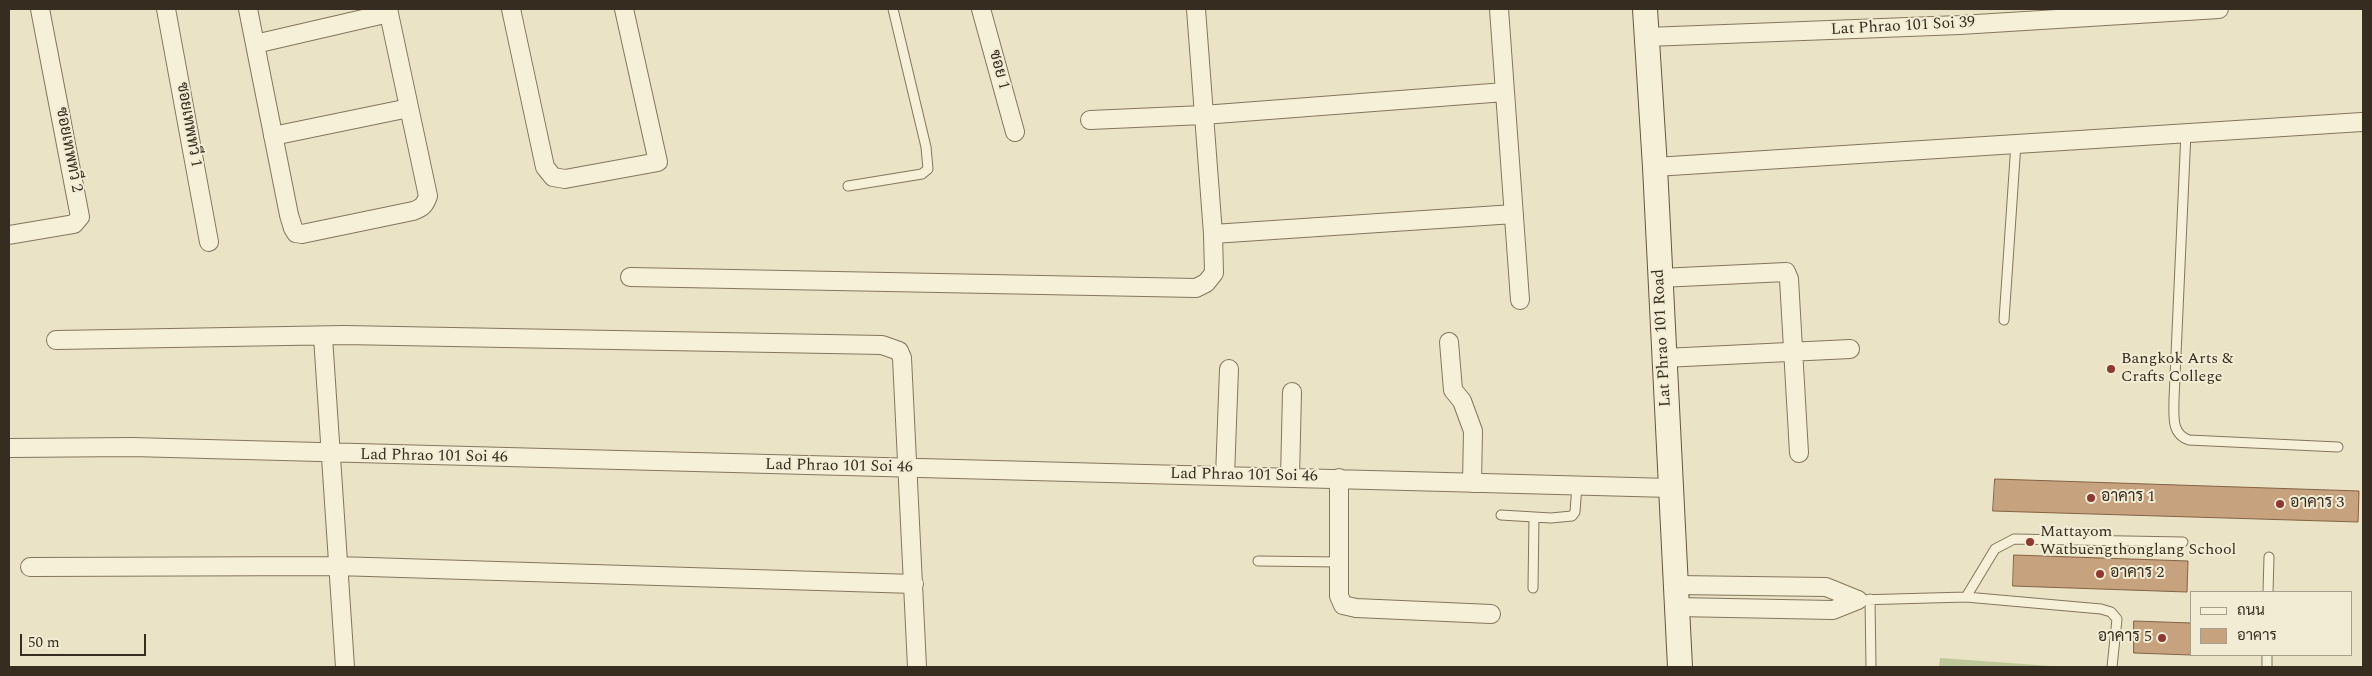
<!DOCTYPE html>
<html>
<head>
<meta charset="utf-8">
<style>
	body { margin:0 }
	#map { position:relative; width:2372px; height:676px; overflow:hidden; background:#ebe3c5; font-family:Spectral,Sarabun,serif }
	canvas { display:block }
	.frame { position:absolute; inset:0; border:10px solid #362c1f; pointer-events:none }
	.legend { position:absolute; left:2190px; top:591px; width:162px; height:65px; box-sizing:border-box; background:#f3ecd4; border:1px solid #a79f8c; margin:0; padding:6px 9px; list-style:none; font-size:15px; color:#362c1f }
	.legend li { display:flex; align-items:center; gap:10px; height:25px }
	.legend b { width:25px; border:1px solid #a79f8c }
	.scale { position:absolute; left:20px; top:634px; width:126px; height:22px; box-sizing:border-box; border:2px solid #362c1f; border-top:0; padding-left:6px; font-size:15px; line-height:18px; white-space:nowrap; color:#362c1f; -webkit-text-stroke:4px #f3ecd4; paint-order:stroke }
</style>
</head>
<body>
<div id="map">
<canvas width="2372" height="676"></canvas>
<div class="frame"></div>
<ul class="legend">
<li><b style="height:6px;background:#f6f0d8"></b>ถนน</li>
<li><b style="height:14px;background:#c6a27e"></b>อาคาร</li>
</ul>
<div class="scale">50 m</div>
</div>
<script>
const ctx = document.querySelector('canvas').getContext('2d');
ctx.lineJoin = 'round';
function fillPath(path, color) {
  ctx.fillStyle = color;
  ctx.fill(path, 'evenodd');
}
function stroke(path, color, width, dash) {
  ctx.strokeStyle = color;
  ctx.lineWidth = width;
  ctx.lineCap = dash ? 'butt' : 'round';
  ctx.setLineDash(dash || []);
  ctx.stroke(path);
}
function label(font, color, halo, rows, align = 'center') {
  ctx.font = font + ' Spectral,Sarabun,serif';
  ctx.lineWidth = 4;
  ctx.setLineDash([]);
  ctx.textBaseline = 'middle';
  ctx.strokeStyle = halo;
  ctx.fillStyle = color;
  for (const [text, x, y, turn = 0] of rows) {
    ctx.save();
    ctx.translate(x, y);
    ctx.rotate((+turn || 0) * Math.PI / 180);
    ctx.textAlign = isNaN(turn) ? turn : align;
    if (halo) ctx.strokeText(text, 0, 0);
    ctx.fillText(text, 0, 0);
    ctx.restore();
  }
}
fillPath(new Path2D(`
	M1940,658L2065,667H1939Z`), '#bfc89a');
const building = new Path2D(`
	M1995,479L2359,491L2358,522L1993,511Z
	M2014,555L2188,561L2187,592L2013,586Z
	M2134,621L2191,623V655L2134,653Z`);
fillPath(building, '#c6a27e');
stroke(building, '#826244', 1);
const lane = new Path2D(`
	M2186,132L2174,399C2174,416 2171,434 2189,440L2338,447
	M848,186L922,174L928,169L926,147L893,9
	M2004,320L2016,143
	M1501,515L1551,518L1572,516L1575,512L1577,485
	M1258,561L1339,562
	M1533,588L1534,517
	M2268,592L2269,557
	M1966,597L1995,549L2014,539L2183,542
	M1870,599L1871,667
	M1858,600L1966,597L2101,609L2111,612L2117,619L2112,667
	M2267,667V655`);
const street = new Path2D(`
	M166,9L209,242
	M248,9L289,215L293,228L296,233L302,234L413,211C422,208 425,205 428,196L388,9
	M511,9L545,167L553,177L565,179L658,162L624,9
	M981,9L1015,132
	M1499,9L1520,300
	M1647,37L1960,25L2219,9
	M255,44L389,13
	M1090,120L1203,115L1505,92
	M273,136L409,108
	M1655,167L2362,122
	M1213,234L1514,214
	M9,235L74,224L80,217L40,9
	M630,277L1196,288L1206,283L1214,273L1213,234L1196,9
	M1660,278L1786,272L1789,279L1799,453
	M323,337L345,667
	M56,340L344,335L882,345L899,351L902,358L917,667
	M1449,342L1453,390L1462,401L1473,431L1472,483
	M1664,358L1850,349
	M9,448L132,447L1670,488
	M1225,476L1229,369
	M1290,478L1292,392
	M1339,478V596L1343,605L1356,608L1491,614
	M30,567L337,566L914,584
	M1676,585L1826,587L1858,600
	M1676,607L1833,610L1858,600`);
const secondary = new Path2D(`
	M1645,9L1655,167L1680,667`);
stroke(lane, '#84755d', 11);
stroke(street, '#84755d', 20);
stroke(secondary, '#665640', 26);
stroke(lane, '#f6f0d8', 9);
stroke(street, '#f6f0d8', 18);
stroke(secondary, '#f6f0d8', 24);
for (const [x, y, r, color] of [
	[2111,369,5,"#8f3831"],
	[2091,498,5,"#8f3831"],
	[2280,504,5,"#8f3831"],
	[2030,542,5,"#8f3831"],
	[2100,574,5,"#8f3831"],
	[2162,638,5,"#8f3831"]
]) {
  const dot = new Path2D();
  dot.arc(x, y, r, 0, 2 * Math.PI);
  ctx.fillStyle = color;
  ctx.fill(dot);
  stroke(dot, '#f3ecd4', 2);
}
label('16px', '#362c1f', '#f3ecd4', [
	["Lat Phrao 101 Soi 39",1903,27,-3],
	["ซอย 1",998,70,75],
	["ซอยเทพทวี 1",188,125,80],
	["ซอยเทพทวี 2",68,150,79],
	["Lat Phrao 101 Road",1663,338,-93],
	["Lad Phrao 101 Soi 46",434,457,1],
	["Lad Phrao 101 Soi 46",839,467,1],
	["Lad Phrao 101 Soi 46",1244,476,1]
]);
label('16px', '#362c1f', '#f3ecd4', [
	["Bangkok Arts &",2121,360],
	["Crafts College",2121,378],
	["อาคาร 1",2101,498],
	["อาคาร 3",2290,504],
	["Mattayom",2040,533],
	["Watbuengthonglang School",2040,551],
	["อาคาร 2",2110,574],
	["อาคาร 5",2152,638,"right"]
], 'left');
</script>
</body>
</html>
